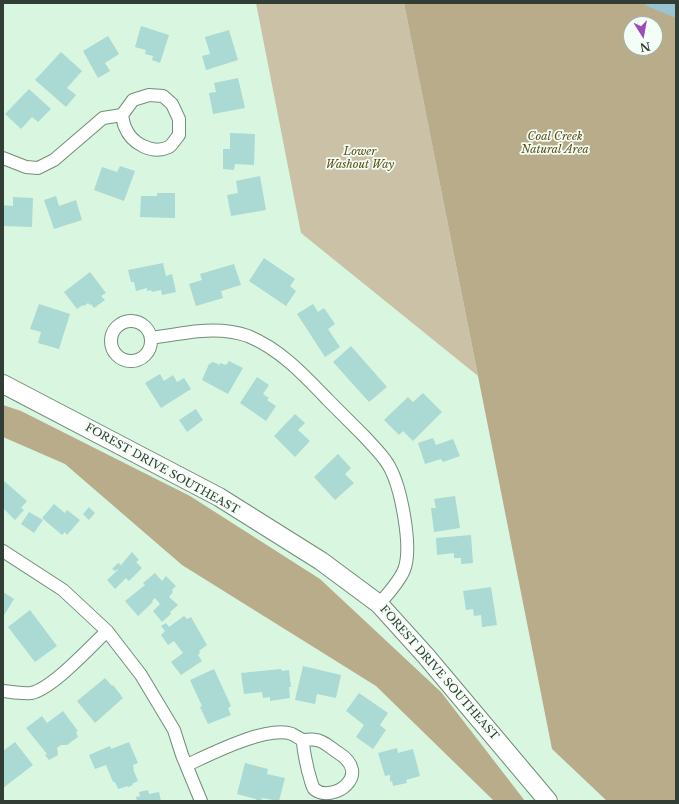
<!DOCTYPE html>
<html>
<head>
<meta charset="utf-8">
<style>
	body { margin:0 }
	#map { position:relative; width:679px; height:804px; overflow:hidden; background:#d9f6e1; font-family:"Libre Baskerville",serif }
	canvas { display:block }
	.frame { position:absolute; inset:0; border:4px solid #313d35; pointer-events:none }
	.north { position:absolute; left:623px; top:16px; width:40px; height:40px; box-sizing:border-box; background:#f2fef6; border:1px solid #a5b1a9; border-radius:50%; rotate:169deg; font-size:11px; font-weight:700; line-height:16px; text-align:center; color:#313d35 }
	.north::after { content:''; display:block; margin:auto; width:14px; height:18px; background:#9f4ab8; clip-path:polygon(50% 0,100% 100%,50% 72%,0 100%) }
</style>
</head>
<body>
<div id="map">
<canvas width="679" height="804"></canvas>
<div class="frame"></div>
<div class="north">N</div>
</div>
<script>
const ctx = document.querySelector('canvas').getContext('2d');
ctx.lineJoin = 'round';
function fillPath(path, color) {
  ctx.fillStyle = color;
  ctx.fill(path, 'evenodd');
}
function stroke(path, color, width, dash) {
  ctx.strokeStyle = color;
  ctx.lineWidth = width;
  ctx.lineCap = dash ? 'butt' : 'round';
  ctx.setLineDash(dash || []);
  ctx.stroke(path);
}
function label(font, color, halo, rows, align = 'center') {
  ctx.font = font + ' "Libre Baskerville",serif';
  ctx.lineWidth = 3.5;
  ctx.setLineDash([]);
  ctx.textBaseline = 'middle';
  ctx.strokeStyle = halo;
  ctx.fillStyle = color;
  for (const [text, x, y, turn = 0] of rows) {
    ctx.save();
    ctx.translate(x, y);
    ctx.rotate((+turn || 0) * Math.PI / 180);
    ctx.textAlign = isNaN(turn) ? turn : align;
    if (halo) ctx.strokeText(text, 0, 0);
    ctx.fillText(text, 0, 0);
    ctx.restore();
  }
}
fillPath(new Path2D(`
	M256,3H404L478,376L301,233Z`), '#cbc1a6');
fillPath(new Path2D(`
	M404,3H676V801H607L552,749ZM631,24H655V48H631Z
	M3,405L21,411L190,496L320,579L441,692L525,801H494L376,686L182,565L65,464L3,437Z`), '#b9ac8b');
fillPath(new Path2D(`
	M643,3H676V18L649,7Z`), '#9ac4d1');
fillPath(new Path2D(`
	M141,26L169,35L160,63L152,60L153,56L145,54L146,50L135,47Z
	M229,30L238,60L206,70L202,56L210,54L205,37Z
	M108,36L119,54L105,63L110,71L98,78L83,51Z
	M61,52L82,71L67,88L76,95L66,107L35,80Z
	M238,78L245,108L213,114L209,93L216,92L214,83Z
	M29,89L51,109L38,122L32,117L21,129L5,114Z
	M230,133L255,134L254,165L235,164L234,170L223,169V149H230Z
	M120,166L135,171L124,201L94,190L102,167L117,172Z
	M260,176L266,210L231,216L227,195L238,193L236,181Z
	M157,193H175V218L140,217L141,196H157Z
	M56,196L59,206L76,200L82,220L54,229L44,200Z
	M13,197L33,198L32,227L3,226V205L13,206Z
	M264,258L295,279L290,286L296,291L286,306L249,281Z
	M163,263L166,276L172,274L176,292L162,295L161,290L152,292L151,290L147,291V288L136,291L134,282H131L128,270Z
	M234,264L241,285L221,291L223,298L196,306L189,284L202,280L200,274Z
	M90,272L106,293L101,296L105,300L94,308L91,304L90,305L88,303L84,306L83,305L77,309L64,292Z
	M39,304L70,314L59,349L38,343L41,332L30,329Z
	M313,304L318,312L324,308L335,324L328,329L340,347L325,357L297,314Z
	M351,346L387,387L369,402L333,362Z
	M229,361L243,368L228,394L202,380L209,364L213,362L218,364L219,366L220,363L226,365Z
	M160,374L164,381L173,375L177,382L184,378L191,389L161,408L145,383Z
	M257,377L269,385L263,394L269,398L267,400L276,406L266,421L240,403Z
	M423,393L442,412L413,441L403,431L399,435L384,420L408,397L413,402Z
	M196,409L203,420L187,432L179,420Z
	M295,414L305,423L298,430L310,441L295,457L274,436Z
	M433,438L436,445L453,439L460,456L443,462L441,459L425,464L418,443Z
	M338,454L351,468L345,474L354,483L335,500L314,477Z
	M4,481L27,501L21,508L24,510L15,520L3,508Z
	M455,496L460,528L434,532L431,508H436L434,499Z
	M54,504L65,513L67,510L80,520L67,535L65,532L62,535L42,518Z
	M89,507L95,513L89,520L83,514Z
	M29,512L43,520L34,533L21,524Z
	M471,535L473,563L461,564V558H454V553L437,555L436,538Z
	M132,552L139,560L136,562L142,568L129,581L126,578L115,589L107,580L118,570V569L115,571L112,569L118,563L121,565Z
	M155,573L162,581L166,576L176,586L172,590L173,592L169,597L178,605L170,612L171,614L162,622L153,611L160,604L155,598L152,601L153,602L138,616L125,601L145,585L143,583Z
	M491,587L497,625L482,627L481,615L474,616L473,609L466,610L463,591Z
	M3,592L14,599L3,617Z
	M30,610L57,646L35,662L8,627Z
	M184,616L187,619L191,617L207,645L199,651L200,653L198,655L202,661L181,675L171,662L183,653L174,641L168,645L161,635L165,631L161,626L166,623L169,627Z
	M303,666L341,675L336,698L317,694L315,704L295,700Z
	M214,669L231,706L228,708L231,715L208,724L200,707L202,706L190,680Z
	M281,669L282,671L289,670L291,687H289L290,698L270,701V697L263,698L262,692L244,694L241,673Z
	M105,678L112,686L113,685L123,698L95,723L77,701Z
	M359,693L388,713L380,725L386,730L373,749L356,737L364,725L346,711Z
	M63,711L78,731L76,732L78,737L67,745H61L57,748L58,755L49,760L45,755L47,754L26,728L42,716L47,723Z
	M15,742L33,765L3,788V751Z
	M129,742L138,763L133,765L134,769H133L138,781L132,784L133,785L128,787V786L118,789L115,782H113L106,765L95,769L89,755L110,746L111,749Z
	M397,748L398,753L413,749L420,776L406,780L407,783L393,786L392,781L390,782V775L385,776L378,753Z
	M245,763L268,769L267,774L285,778L279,801L262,798L261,801H258L256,800V799L237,794Z
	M148,790L149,794L159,792L161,801H137L136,797L140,796L139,792Z`), '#abd9d3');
const street = new Path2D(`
	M3,158L26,167L38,168L54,160L103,118L122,115L133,100L149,95L163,96L172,104L179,119V135C176,138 173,144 169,147C152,155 131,143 125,127C123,123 123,119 122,115
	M111 341a20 20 0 1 1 40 0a20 20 0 1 1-40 0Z
	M152,338C183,333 217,325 248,336C280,349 304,375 328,400C340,412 352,424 364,436C373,446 383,455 389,466C401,487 413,548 404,570C399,582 388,594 379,604
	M3,551L63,590L107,631L141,675L174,730L182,755L201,801
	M3,691C12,692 22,694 31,693C52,689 90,647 107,631
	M187,765C211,754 267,725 292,734C296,736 300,739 303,740C303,751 306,760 308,771C310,776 311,784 314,789C332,804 375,775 337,752C331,748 322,740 316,740C312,739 307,740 303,740`);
const secondary = new Path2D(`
	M3,384L219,497L321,561L379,604L426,656L548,801`);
stroke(street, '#728d7a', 14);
stroke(secondary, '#728d7a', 20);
stroke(street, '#fff', 12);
stroke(secondary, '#fff', 18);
label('italic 11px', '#614d13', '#f2fef6', [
	["Coal Creek",555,137],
	["Natural Area",555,150],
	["Lower",360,152],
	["Washout Way",360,165]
]);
label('11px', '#313d35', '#f2fef6', [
	["FOREST DRIVE SOUTHEAST",162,469,29],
	["FOREST DRIVE SOUTHEAST",439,673,49]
]);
</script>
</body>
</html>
